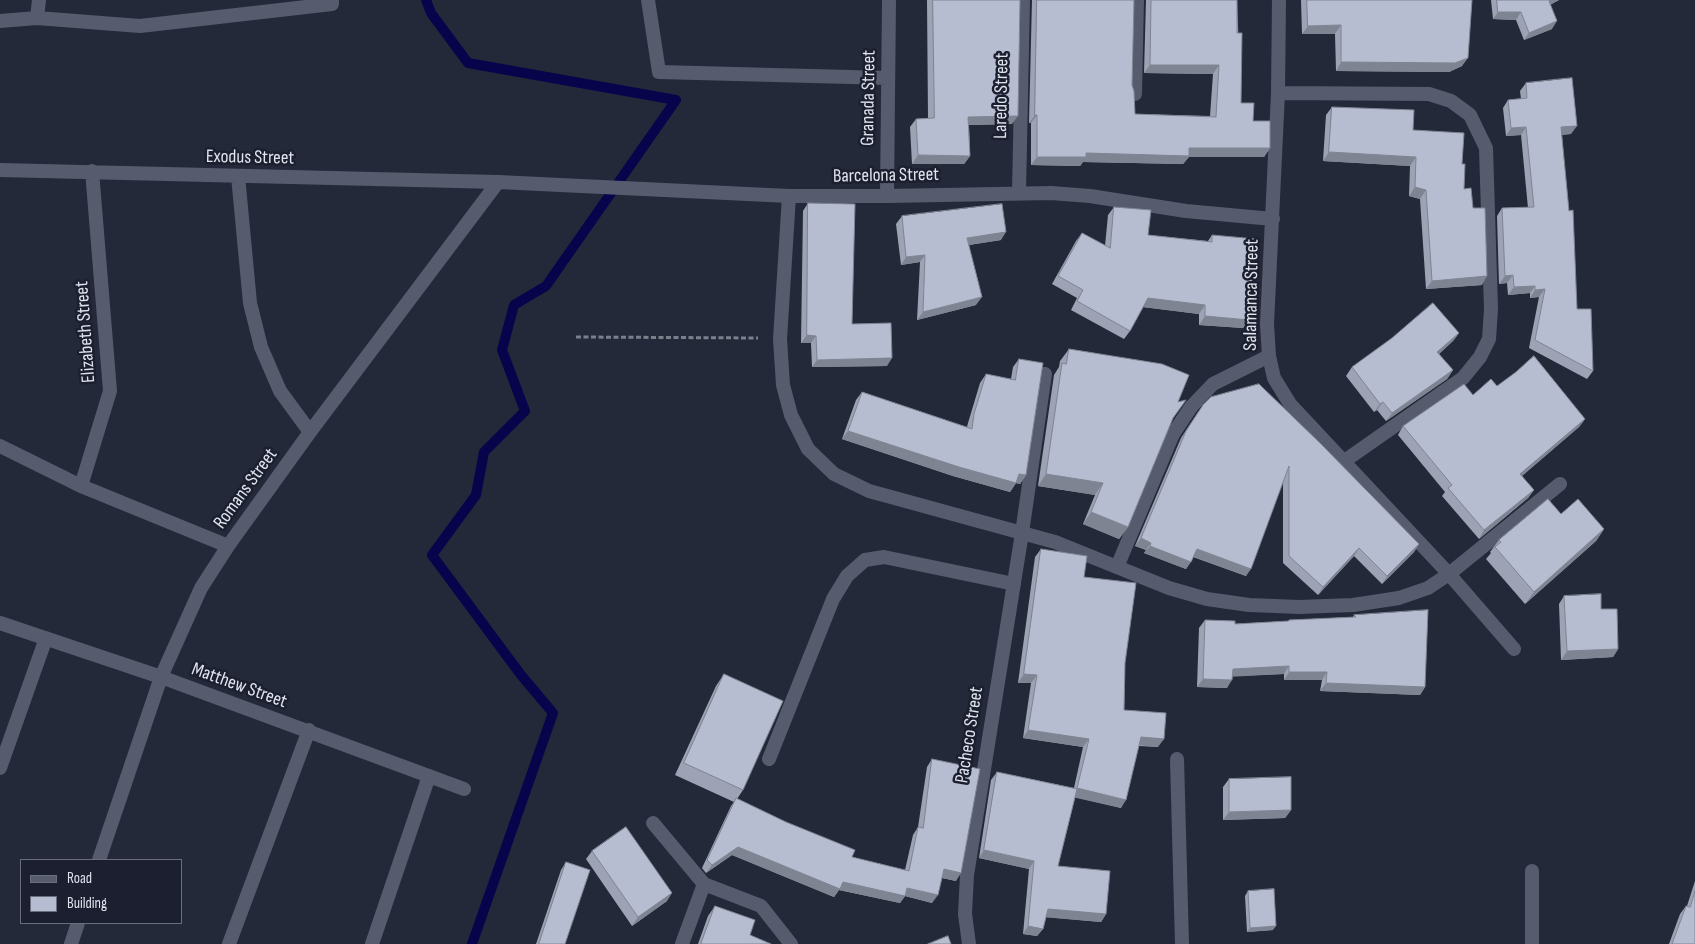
<!DOCTYPE html>
<html>
<head>
<meta charset="utf-8">
<style>
	body { margin:0 }
	#map { position:relative; width:1695px; height:944px; overflow:hidden; background:#242939; font-family:"Sofia Sans Condensed",sans-serif }
	canvas { display:block }
	.legend { position:absolute; left:20px; top:859px; width:162px; height:65px; box-sizing:border-box; background:#1b1f2f; border:1px solid #6a6e7b; margin:0; padding:6px 9px; list-style:none; font-size:15px; color:#e0e4ee }
	.legend li { display:flex; align-items:center; gap:10px; height:25px }
	.legend b { width:25px; border:1px solid #6a6e7b }
</style>
</head>
<body>
<div id="map">
<canvas width="1695" height="944"></canvas>
<ul class="legend">
<li><b style="height:6px;background:#565c6e"></b>Road</li>
<li><b style="height:14px;background:#b6bdd1"></b>Building</li>
</ul>
</div>
<script>
const ctx = document.querySelector('canvas').getContext('2d');
ctx.lineJoin = 'round';
function stroke(path, color, width, dash) {
  ctx.strokeStyle = color;
  ctx.lineWidth = width;
  ctx.lineCap = dash ? 'butt' : 'round';
  ctx.setLineDash(dash || []);
  ctx.stroke(path);
}
function fillPath(path, color) {
  ctx.fillStyle = color;
  ctx.fill(path, 'evenodd');
}
function label(font, color, halo, rows, align = 'center') {
  ctx.font = font + ' "Sofia Sans Condensed",sans-serif';
  ctx.lineWidth = 5;
  ctx.setLineDash([]);
  ctx.textBaseline = 'middle';
  ctx.strokeStyle = halo;
  ctx.fillStyle = color;
  for (const [text, x, y, turn = 0] of rows) {
    ctx.save();
    ctx.translate(x, y);
    ctx.rotate((+turn || 0) * Math.PI / 180);
    ctx.textAlign = isNaN(turn) ? turn : align;
    if (halo) ctx.strokeText(text, 0, 0);
    ctx.fillText(text, 0, 0);
    ctx.restore();
  }
}
stroke(new Path2D(`
	M426,0L431,13L468,63L676,100L546,286L514,305L502,350L525,411L484,452L476,495L432,555L521,675L553,713L472,944`), '#08044c', 10);
stroke(new Path2D(`
	M576,337L758,338`), '#7b808d', 3, [5, 2.5]);
stroke(new Path2D(`
	M1117,567L1173,434L1191,407L1213,384L1269,356`), '#565c6e', 14);
stroke(new Path2D(`
	M648,0L659,72L888,78
	M1279,0L1278,93L1267,324L1269,356L1274,378L1290,404L1449,574L1514,649
	M37,18L39,0
	M0,21L37,18L140,26L332,4V0
	M1278,93L1429,94L1451,101L1470,115L1486,148L1491,309L1489,339L1480,357L1463,378L1343,462
	M1135,94L1137,0
	M0,170L498,182L789,196H887L1051,193L1090,196L1186,211L1273,219
	M238,176L250,303L261,347L280,391L310,432
	M1019,192L1023,0
	M789,196L780,339L783,385L791,415L808,449L834,474L869,491L1055,542L1169,588L1207,599L1249,605L1299,607L1353,605L1399,598L1428,588L1449,574L1560,484
	M887,196L889,0
	M0,446L81,486L228,546
	M81,486L110,391L92,171
	M0,623L161,677L464,789
	M769,759L833,599L847,576L865,560L884,557L1014,584
	M1177,759L1182,944
	M0,768L46,638
	M653,823L704,884L761,906L791,944
	M99,860L161,677L201,588L228,546L310,432L498,182
	M1532,871V944
	M71,944L78,923
	M229,944L309,730
	M372,944L429,776
	M682,944L704,884
	M969,944L965,914L967,875L1022,533L1045,374`), '#565c6e', 14);
fillPath(new Path2D(`
	M927,0H1020L1012,124L969,125L970,156L964,164H912L910,127L916,119L928,118Z
	M1032,0H1134L1132,85L1135,114L1210,116L1213,74L1144,73L1146,0H1237L1241,103L1253,121L1270,148L1264,157H1189L1183,164L1083,162L1080,166L1031,165V123H1029Z
	M1301,0H1472L1462,66L1449,72L1336,71L1335,34H1302Z
	M1491,0H1559L1550,5L1552,29L1524,40L1516,20L1493,19Z
	M1526,83L1571,134L1561,135L1577,309L1593,371L1587,379L1529,348L1539,297L1530,298V293L1508,295L1507,283L1499,284L1497,216L1502,208H1528L1521,135L1506,136L1503,108L1508,100L1521,99L1520,91Z
	M1332,107L1413,130L1462,164L1464,189L1473,208L1482,285L1426,289L1420,199L1409,196L1410,166L1323,161L1326,115Z
	M808,203L852,324L887,366L812,367L811,343H801L803,211Z
	M1114,207L1148,235L1208,241L1212,235L1249,320L1243,328L1199,325V314L1143,307L1130,331L1124,339L1071,310L1077,298L1052,284L1076,241L1082,233L1105,246L1108,215Z
	M902,216L1001,240L969,245L976,305L917,320L920,262L901,265L896,224Z
	M1459,333L1453,341L1439,354L1453,370L1447,379L1386,421L1377,410L1374,412L1346,376L1352,367Z
	M1069,349L1178,402L1173,418L1128,527L1119,539L1083,524L1095,495L1038,486L1054,375L1059,367L1060,361Z
	M1019,359L1026,475L1020,484L1016,483L1010,492L953,476L842,439L856,400L862,392L967,427L968,423L980,383L986,374L1011,379L1013,367Z
	M1473,395L1585,419L1579,427L1522,476L1534,490L1528,498L1479,539L1442,496L1445,492L1398,435L1403,426Z
	M1198,412L1419,544L1414,552L1382,584L1354,556L1318,595L1283,563V480L1246,576L1193,557L1186,569L1144,553L1146,550L1135,546L1181,438Z
	M1561,514L1604,529L1596,541L1525,604L1486,559L1491,553L1490,552L1499,540Z
	M1041,549L1084,577L1125,663L1124,710L1158,747L1139,746L1121,808L1075,797L1058,866L1106,914L1101,922L1046,917L1043,929L1037,936L1023,934L1029,869L979,858L991,780L997,772L1074,788L1083,747L1023,738L1031,683H1018L1035,557Z
	M1564,596L1601,609L1618,649L1613,657L1561,660L1559,604Z
	M1354,615L1425,687L1420,695L1320,691L1322,680H1284V674L1232,676L1227,688L1197,687L1199,628L1205,620L1235,624L1288,621L1289,620L1353,617Z
	M724,674L743,790L737,799L852,857L905,870L913,835L918,827L927,767L932,759L956,881L942,878L932,903L905,896L900,903L839,890L834,897L732,855L706,873L702,868L731,806L734,802L675,775L716,686Z
	M1229,779L1291,810L1285,818L1223,820V787Z
	M592,851L667,901L632,926L586,859Z
	M566,862L565,944H536L561,870Z
	M1695,881V944H1669L1680,914L1686,906H1687Z
	M1248,891L1273,930L1247,932L1245,896Z
	M715,906L750,935L771,944H698L708,916Z`), '#9da3b4');
fillPath(new Path2D(`
	M1550,0H1559L1543,8L1549,1Z
	M1498,12H1521L1516,20L1493,19Z
	M1557,21L1552,29L1524,40L1529,33Z
	M1341,25L1335,34H1302L1308,26Z
	M1468,58L1462,66L1449,72L1336,71L1341,62Z
	M1150,65H1219L1213,74L1144,73Z
	M1035,115H1037L1031,123H1029Z
	M1018,116L1012,124L962,125L968,117Z
	M1577,126L1571,134L1555,135L1561,127Z
	M1526,127L1521,135L1506,136L1511,128Z
	M1189,148H1270L1264,157H1189L1183,164L1083,162L1080,166L1031,165L1037,157L1086,153Z
	M1329,152L1416,157L1410,166L1323,161Z
	M918,155L970,156L964,164H912Z
	M1415,187L1426,190L1420,199L1409,196Z
	M1006,232L1001,240L962,246L967,238Z
	M925,255L920,262L901,265L906,257Z
	M1513,275L1507,283L1499,284L1505,276Z
	M1487,276L1482,285L1426,289L1432,281Z
	M1535,286L1530,293L1508,295L1514,287Z
	M1545,289L1539,297L1530,298L1535,290Z
	M982,297L976,305L917,320L923,312Z
	M1148,298L1205,305L1199,314L1142,307Z
	M1205,316L1249,320L1243,328L1199,325Z
	M1459,333L1453,341L1432,360L1437,352Z
	M807,335L816,336L811,343H801Z
	M892,358L887,366L812,367L817,360Z
	M1453,370L1447,379L1386,421L1392,413Z
	M1383,402L1377,410L1374,412L1380,404Z
	M1585,419L1579,427L1514,482L1520,474Z
	M848,431L1019,474L1026,475L1020,484L1016,483L1010,492L953,476L842,439Z
	M1046,474L1103,483L1095,495L1038,486Z
	M1534,490L1528,498L1479,539L1484,530Z
	M1091,512L1128,527L1119,539L1083,524Z
	M1604,529L1596,541L1525,604L1534,592Z
	M1141,538L1151,543L1146,550L1135,546Z
	M1419,544L1414,552L1382,584L1387,576Z
	M1150,546L1191,562L1186,569L1144,553Z
	M1359,548L1354,556L1318,595L1323,587Z
	M1197,549L1251,569L1246,576L1191,556Z
	M1618,649L1613,657L1561,660L1567,651Z
	M1289,666L1284,674L1227,677L1233,669Z
	M1289,672H1327L1322,680H1284Z
	M1024,674L1037,675L1031,683H1018Z
	M1203,679L1232,680L1227,688L1197,687Z
	M1326,683L1425,687L1420,695L1320,691Z
	M1028,730L1089,739L1083,747L1023,738Z
	M1141,737L1164,739L1158,747L1136,745Z
	M1077,788L1126,800L1121,808L1072,797Z
	M1291,810L1285,818L1223,820L1229,812Z
	M738,847L843,882L907,888L938,895L932,903L905,896L900,903L839,890L834,897L732,855L706,873L712,865Z
	M984,850L1034,861L1029,869L979,858Z
	M944,869L961,873L956,881L938,877Z
	M672,893L667,901L632,926L638,917Z
	M1048,909L1106,914L1101,922L1042,917Z
	M1028,926L1043,929L1037,936L1023,934Z
	M1276,926L1273,930L1247,932L1250,928Z`), '#7f8492');
const building = new Path2D(`
	M933,0H1020L1018,116L968,117L970,156L918,155L916,119L934,118Z
	M1037,0H1134L1132,85L1134,91L1135,114L1216,117L1219,65H1150L1151,0H1237V33H1242L1241,103H1254L1253,121H1270V148H1189V156L1086,153V157H1037V115H1035Z
	M1307,0H1472L1468,58L1455,63L1341,62V25L1308,26Z
	M1497,0H1550L1549,1L1557,21L1529,33L1521,12H1498Z
	M1572,78L1577,126L1561,127L1569,211L1573,210L1577,309H1591L1593,371L1535,340L1545,289L1535,290V286L1514,287L1513,275L1505,276L1502,208L1534,207L1526,127L1511,128L1508,100L1527,98L1526,83Z
	M1332,107L1414,110L1413,130L1464,133L1462,164H1465L1464,189L1471,188L1473,208H1485L1487,276L1432,281L1426,190L1415,187L1416,157L1329,152Z
	M808,203L855,204L852,324L891,323L892,358L817,360L816,336L807,335Z
	M1002,204L1006,232L967,238L982,297L923,312L925,255L906,257L902,216Z
	M1114,207L1151,210L1148,235L1212,242V235L1256,239L1249,320L1205,316V305L1148,298L1130,331L1077,301L1083,290L1058,276L1082,233L1110,248Z
	M1433,303L1459,333L1437,352L1453,370L1392,413L1383,402L1380,404L1352,367L1392,338Z
	M1069,349L1162,364L1189,375L1178,402L1186,400L1173,418L1128,527L1091,512L1103,483L1046,474L1062,363L1066,364Z
	M1534,356L1585,419L1520,474L1534,490L1484,530L1448,488L1452,485L1403,426L1464,384L1473,395L1491,379L1497,386L1516,372Z
	M1019,359L1043,363L1026,475L1019,474L1016,483L959,467L848,431L862,392L972,429L974,414L986,374L1015,380Z
	M1259,384L1321,444L1419,544L1387,576L1359,548L1323,587L1289,556V466L1251,569L1197,549L1191,562L1150,546L1151,543L1141,538L1186,431L1203,405L1211,397Z
	M1548,499L1561,514L1578,499L1604,529L1534,592L1495,547L1501,542L1499,540Z
	M1041,549L1087,556L1084,577L1136,583L1125,663L1124,710L1166,713L1164,739L1141,737L1126,800L1077,788L1089,739L1028,730L1037,675L1024,674Z
	M1601,594V609H1617L1618,649L1567,651L1564,596Z
	M1428,610L1425,687L1326,683L1327,672H1289V666L1233,669L1232,680L1203,679L1205,620L1235,621V624L1289,621V620L1356,617L1354,615Z
	M724,674L783,701L743,790L684,763Z
	M932,759L980,769L961,873L944,869L938,895L907,888L905,896L843,882L840,889L738,847L712,865L707,860L736,798L786,822L855,850L852,857L909,871L918,827L923,828Z
	M997,772L1077,789L1058,866L1110,871L1106,914L1048,909L1043,929L1028,926L1034,861L984,850Z
	M1291,777V810L1229,812V779Z
	M626,827L672,893L638,917L592,851Z
	M566,862L590,870L565,944H539Z
	M1274,889L1276,926L1250,928L1248,891Z
	M1695,891V944H1672L1686,906L1690,907Z
	M715,906L755,920L750,935L771,944H701Z
	M948,936L951,944H928Z`);
fillPath(building, '#b6bdd1');
stroke(building, '#7f8492', 1);
label('19px', '#e0e4ee', '#1b1f2f', [
	["Laredo Street",1002,96,-89],
	["Granada Street",869,98,-89],
	["Exodus Street",250,158,1],
	["Barcelona Street",886,176,-1],
	["Salamanca Street",1252,295,-89],
	["Elizabeth Street",86,332,-94],
	["Romans Street",246,489,-54],
	["Matthew Street",239,686,20],
	["Pacheco Street",970,735,-81]
]);
</script>
</body>
</html>
